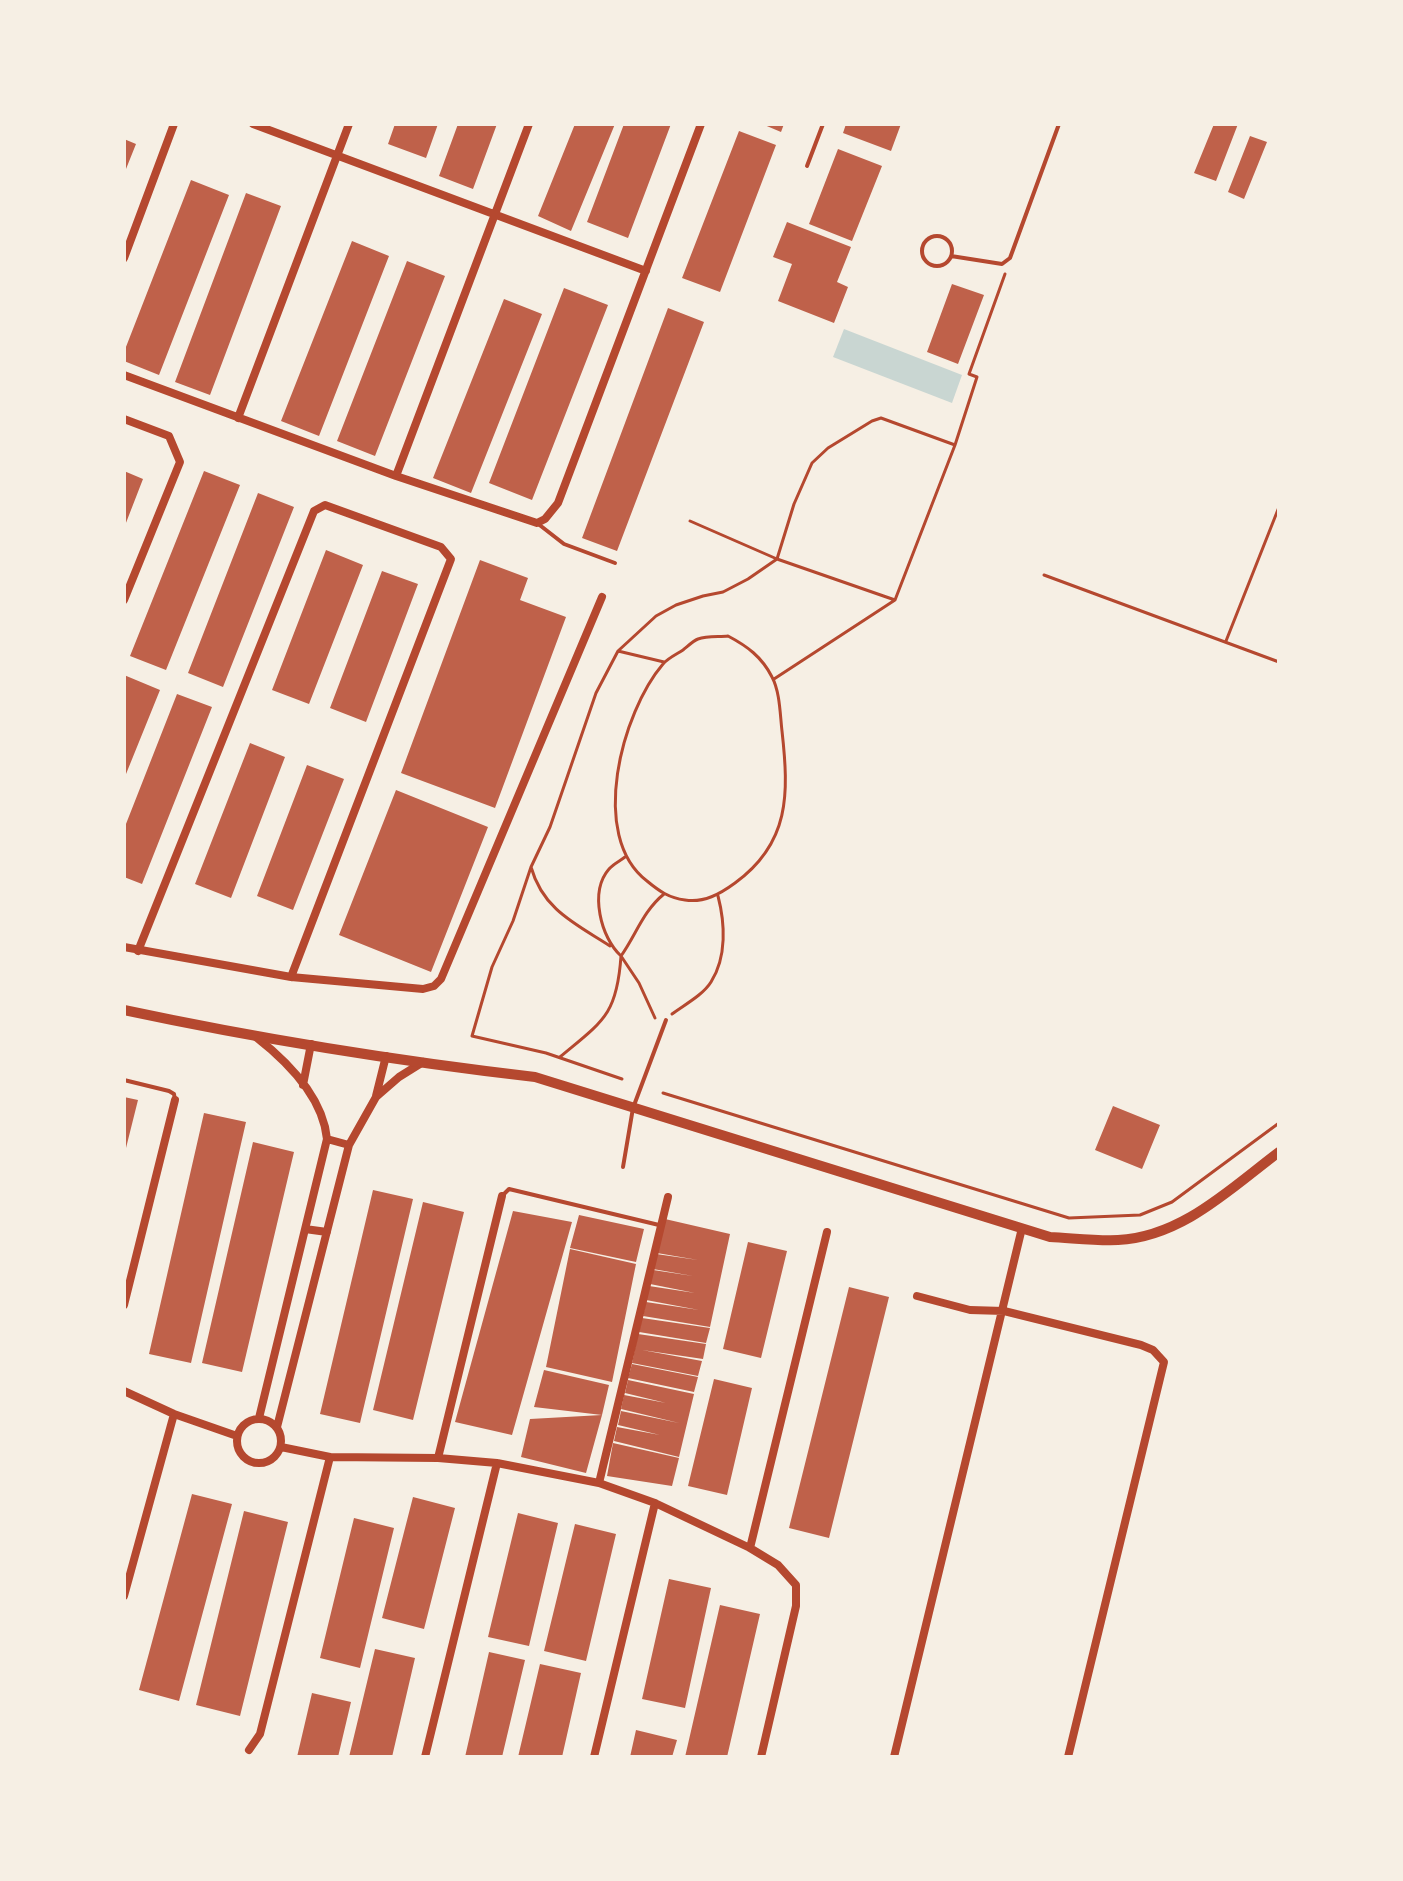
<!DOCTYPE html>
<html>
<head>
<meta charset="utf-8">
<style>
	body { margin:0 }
	#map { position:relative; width:1403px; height:1881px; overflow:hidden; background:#f6efe4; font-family:"Fira Sans Condensed",sans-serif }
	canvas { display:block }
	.frame { position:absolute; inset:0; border:126px solid #f6efe4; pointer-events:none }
</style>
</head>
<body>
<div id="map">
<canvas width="1403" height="1881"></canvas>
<div class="frame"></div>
</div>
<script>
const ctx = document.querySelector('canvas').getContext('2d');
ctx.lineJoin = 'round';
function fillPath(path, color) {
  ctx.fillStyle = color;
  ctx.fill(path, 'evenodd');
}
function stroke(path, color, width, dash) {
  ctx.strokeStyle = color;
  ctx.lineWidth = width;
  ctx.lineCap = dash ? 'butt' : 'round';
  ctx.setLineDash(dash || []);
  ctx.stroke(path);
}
fillPath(new Path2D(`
	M844,329L962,375L952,403L833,357Z`), '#c9d6d2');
fillPath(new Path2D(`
	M395,124H438L426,158L388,144Z
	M458,124H497L473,189L439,176Z
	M575,124H615L571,231L538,216Z
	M624,124H671L628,238L587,222Z
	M762,124H784L781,132Z
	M846,124H901L891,151L843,133Z
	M1214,124H1238L1216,181L1194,173Z
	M739,131L776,145L720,292L682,278Z
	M1250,136L1267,142L1244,199L1228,192Z
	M124,139L136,144L124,174Z
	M838,149L882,166L852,241L809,224Z
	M191,180L229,195L159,375L124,361V352Z
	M246,193L281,206L210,395L175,382Z
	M787,222L851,247L837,282L848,287L834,323L778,301L792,264L773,257Z
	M352,241L389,256L319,436L281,421Z
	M407,261L445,276L375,456L337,441Z
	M952,284L984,295L958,364L927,352Z
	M564,288L608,305L532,500L489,483Z
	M504,299L542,314L471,493L433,478Z
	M668,308L704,322L617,551L582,538Z
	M124,471L143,479L124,528Z
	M204,471L240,485L166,670L130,656Z
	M258,493L294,507L223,687L188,673Z
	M326,550L363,565L309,704L272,690Z
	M480,560L528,578L520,600L566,617L495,808L401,773Z
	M382,571L418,584L366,722L330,708Z
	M124,675L160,690L124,779Z
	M177,694L212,707L142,884L124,877V829Z
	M250,743L285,757L231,898L195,884Z
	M307,765L344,779L293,910L257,896Z
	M396,790L488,827L431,972L339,935Z
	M124,1097L138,1100L125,1152H124Z
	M1113,1106L1160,1125L1142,1169L1095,1150Z
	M204,1113L246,1122L191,1363L149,1354Z
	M253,1142L294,1152L242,1372L202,1363Z
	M373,1190L413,1199L360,1423L320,1414Z
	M423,1202L464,1212L413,1420L373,1410Z
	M513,1211L572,1222L512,1435L455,1422Z
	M579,1215L644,1229L636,1262L570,1248Z
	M665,1219L730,1234L710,1327L643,1316L646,1302L699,1310L646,1300L649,1286L695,1293L650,1284L653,1270L693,1276L653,1269L656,1254L698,1260L657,1253Z
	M748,1242L787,1251L761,1358L723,1349Z
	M570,1249L636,1264L612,1382L546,1367Z
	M849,1287L889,1297L829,1538L789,1528Z
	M642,1318L710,1328L706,1343L639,1332Z
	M638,1334L706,1344L703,1359L642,1350L702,1361L698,1376L632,1363Z
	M632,1364L698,1377L694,1392L628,1378Z
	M544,1370L609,1385L602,1415L534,1407Z
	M714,1379L752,1388L727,1495L688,1486Z
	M628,1380L694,1394L679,1457L614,1441L617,1427L660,1435L618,1425L621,1411L679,1423L621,1409L624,1395L666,1403L625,1393Z
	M602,1415L586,1473L521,1457L530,1419Z
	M613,1443L679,1458L672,1486L607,1476Z
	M192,1494L232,1504L179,1701L139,1690Z
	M413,1497L455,1508L424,1629L382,1618Z
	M244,1511L288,1522L240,1716L196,1705Z
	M518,1513L558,1523L529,1646L488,1637Z
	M354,1518L394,1528L360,1668L320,1658Z
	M575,1524L616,1534L586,1661L544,1651Z
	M669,1579L711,1588L685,1708L642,1699Z
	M720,1605L760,1614L727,1757H685Z
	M375,1649L415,1658L392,1757H349Z
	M489,1652L525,1660L502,1757H465Z
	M540,1664L581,1673L562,1757H518Z
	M312,1693L351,1702L338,1757H297Z
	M636,1730L677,1740L672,1757H630Z`), '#bf614a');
stroke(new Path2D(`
	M690,521L777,559L895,600
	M1044,575L1279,662
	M728,636C747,646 762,657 772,677C780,692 780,714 782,731C789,794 790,843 735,883C720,894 704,903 685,900C669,898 659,891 647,881C588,836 622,712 663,664C668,658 677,654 683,650C688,646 693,641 698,639C707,636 719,637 728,636Z
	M1226,641L1279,507
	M618,651L664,662
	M774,679L895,600L955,445L977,377L969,374L1005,274
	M531,867C543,910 576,924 610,946
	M672,1014C684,1005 703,995 711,982C727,957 725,923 718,896
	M655,1018L639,983L621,956C636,935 643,911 664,894
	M560,1057C603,1021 617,1015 621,956C601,938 589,892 609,869C613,864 620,861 625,857
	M622,1079L546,1053L472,1036L492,967L513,921L531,867L550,827L596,693L618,651L656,616L676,605L703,596L723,592L748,579L777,559L794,504L812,463L828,448L872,421L881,418L955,445
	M663,1093L1069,1218L1140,1215L1172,1202L1279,1123`), '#b5482f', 3);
stroke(new Path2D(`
	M807,166L823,124
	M922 251a15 15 0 1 1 30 0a15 15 0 1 1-30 0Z
	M951,256L1002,264L1010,258L1059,124
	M537,523L564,544L615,563
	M124,1080L169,1091L174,1094L175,1100
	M623,1167L633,1108L666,1020
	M502,1196L509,1189L659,1225`), '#b5482f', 4);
stroke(new Path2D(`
	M253,124L646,271
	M124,258L174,124
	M124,375L396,476L537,523L545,519L558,503L701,124
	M238,418L349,124
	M124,419L169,436L180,462L124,600
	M396,476L529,124
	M124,947L291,977L423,989L434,986L441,979L602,597
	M138,951L314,511L325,505L441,547L451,559L291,977
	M256,1037C288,1062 323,1097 327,1139L259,1418
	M303,1085L311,1044
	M376,1096L386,1056
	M327,1139L349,1145
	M305,1229L327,1232
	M917,1296L970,1310L1004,1311L1141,1345L1153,1350L1164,1362L1068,1757
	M124,1305L175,1100
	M124,1391L174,1414L237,1436
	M237 1441a22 22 0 1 1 44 0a22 22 0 1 1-44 0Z
	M277,1427L349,1145L376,1097L399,1077L423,1062
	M281,1447L330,1457L438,1458L497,1463L599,1483L655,1503L750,1548L778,1565L796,1585V1606L761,1757
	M438,1458L502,1196
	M599,1483L668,1197
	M750,1548L827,1232
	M124,1596L174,1414
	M249,1750L260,1734L330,1457
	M425,1757L497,1463
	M594,1757L655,1503
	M894,1757L1022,1228`), '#b5482f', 8);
stroke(new Path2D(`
	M124,1010C260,1039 397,1061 535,1077L1050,1237C1072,1238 1096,1241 1118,1240C1182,1237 1231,1188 1279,1152`), '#b5482f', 10);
</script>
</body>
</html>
